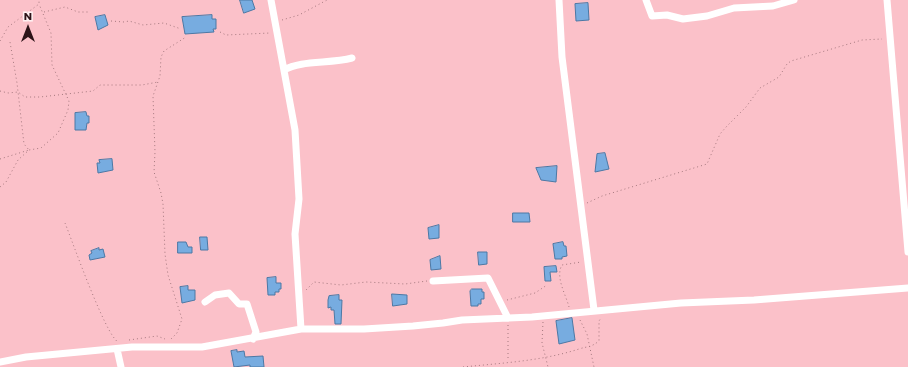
<!DOCTYPE html>
<html>
<head>
<meta charset="utf-8">
<style>
	body { margin:0 }
	#map { position:relative; width:908px; height:367px; overflow:hidden; background:#fbc1c9; font-family:Poppins,sans-serif }
	canvas { display:block }
	.north { position:absolute; left:8px; top:8px; width:40px; height:40px; -webkit-text-stroke:3px #ffeff1; paint-order:stroke; rotate:0deg; font-size:11px; font-weight:700; line-height:16px; text-align:center; color:#2c1318 }
	.north::after { content:''; display:block; margin:auto; width:14px; height:18px; background:#2c1318; clip-path:polygon(50% 0,100% 100%,50% 72%,0 100%) }
</style>
</head>
<body>
<div id="map">
<canvas width="908" height="367"></canvas>
<div class="north">N</div>
</div>
<script>
const ctx = document.querySelector('canvas').getContext('2d');
ctx.lineJoin = 'round';
function fillPath(path, color) {
  ctx.fillStyle = color;
  ctx.fill(path, 'evenodd');
}
function stroke(path, color, width, dash) {
  ctx.strokeStyle = color;
  ctx.lineWidth = width;
  ctx.lineCap = dash ? 'butt' : 'round';
  ctx.setLineDash(dash || []);
  ctx.stroke(path);
}
const building = new Path2D(`
	M240,0H252L255,9L244,13Z
	M588,3L589,20L576,21L575,4Z
	M105,15L108,25L98,30L95,17Z
	M212,15V19H216V29H213L214,32L185,34L182,17Z
	M86,112L87,116H89V123H87L86,130H75V113Z
	M605,153L609,169L595,172L597,154Z
	M112,159L113,170L98,173L97,163H100L99,160Z
	M557,166L556,182L541,180L536,168Z
	M513,213H529L530,222H513Z
	M439,225V238L429,239L428,228Z
	M200,237H207L208,250H201Z
	M178,242H186L188,247H192V253H178Z
	M563,242L564,246H566L567,256L562,257V259H555L553,244Z
	M99,248V250L103,249L105,257L90,260L89,255L92,253L91,251Z
	M478,252H487V264L479,265Z
	M440,256L441,269L431,270L430,260Z
	M556,266L557,272H550L551,281H545L544,267Z
	M276,277V283H281V289H279V292H275V295H268L267,278Z
	M188,286V290H195V300L182,303L180,287Z
	M472,289H482V292H484V299H481V304H478V306H471L470,291Z
	M392,294L407,295V304L393,306Z
	M339,295V300H342L341,324H335L334,310H331V307L328,308V300L329,296Z
	M572,318L575,340L559,344L556,321Z
	M237,350V352L244,351L245,357L263,356L264,367H250V365L234,367L231,351Z`);
fillPath(building, '#77ace0');
stroke(building, '#4c78a4', 1);
stroke(new Path2D(`
	M44,12L65,7L78,12H89
	M282,20L299,15L327,0
	M111,21L124,22L129,21L143,25L164,23L181,29
	M220,32L226,35L270,33
	M0,41L8,27L39,4V0
	M0,91L8,93L18,92L25,97H40L93,91L100,85H142L158,82
	M0,159L29,150L24,144L17,83L10,42
	M0,187L6,182L18,160L29,150L41,148L58,133L68,110L69,101L52,65L51,33L39,4
	M587,203L602,196L707,164L720,134L727,126L746,107L760,88L779,77L787,64L791,61L862,40L882,39
	M65,223C73,243 105,334 118,342
	M306,290L314,282L341,285L366,282L405,284L427,281
	M507,300L535,293L547,285
	M569,307C566,295 555,277 562,265L581,262
	M580,320L587,334L594,367
	M543,322L542,343L548,367
	M508,325V361
	M171,339L177,333L182,319L168,275L165,254L163,204L161,193L154,172L155,152L153,96L160,76L161,57L164,51L186,37
	M129,340L157,336L165,339
	M463,367C502,363 542,361 579,349C588,346 590,348 599,341V321L601,318`), '#a4787e', 1, [1, 3]);
stroke(new Path2D(`
	M271,0L295,130L299,199L295,234L301,329
	M559,0L562,57L594,310
	M646,0L652,16L667,15L683,19L707,16L734,8L773,6L794,0
	M887,0L908,252
	M284,70C301,60 330,64 352,58
	M433,281L488,278L508,318
	M205,302L215,295L229,293L239,304H247L256,332L253,339
	M117,349L121,367
	M0,362L26,357L132,347H202L301,329H364L413,326L443,323L462,320L532,317L681,303L754,300L908,288`), '#fff', 7);
</script>
</body>
</html>
